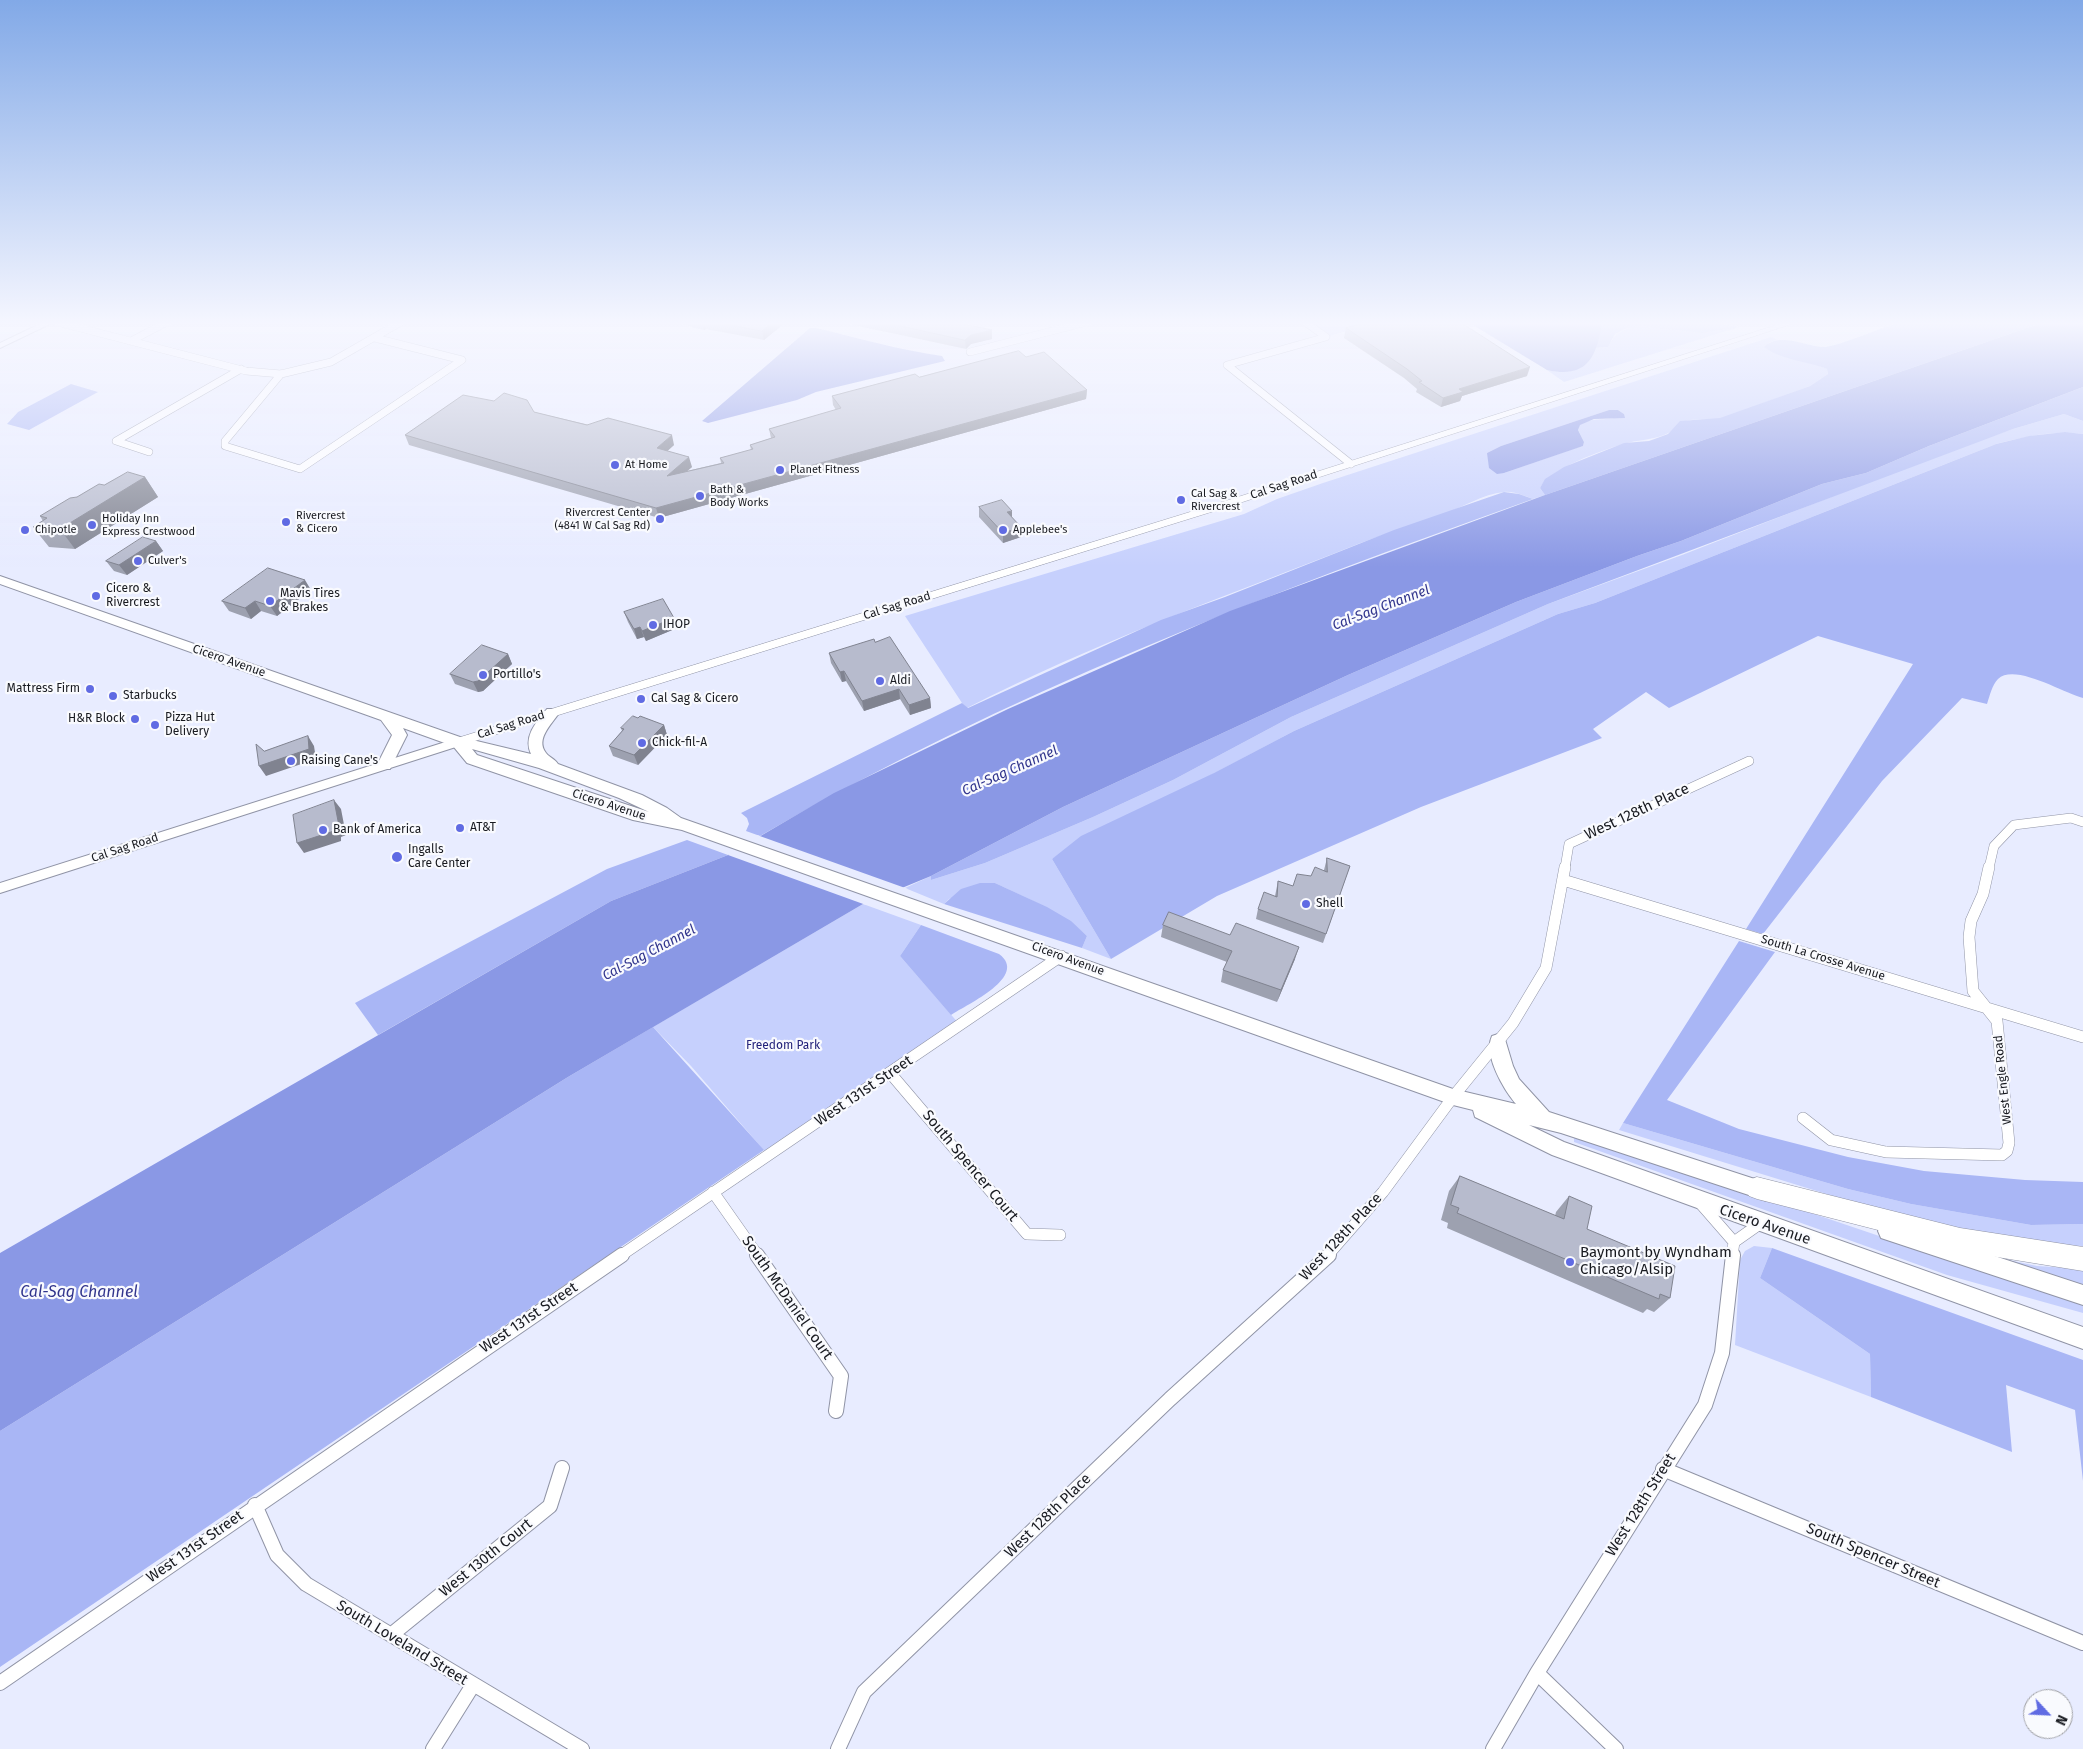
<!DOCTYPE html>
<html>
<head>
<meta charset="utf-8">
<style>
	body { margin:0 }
	#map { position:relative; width:2083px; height:1749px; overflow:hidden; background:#e8ecff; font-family:"Fira Sans",sans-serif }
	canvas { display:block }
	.north { position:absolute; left:2023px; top:1689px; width:50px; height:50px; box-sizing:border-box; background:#f9fafe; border:1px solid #9fa0a5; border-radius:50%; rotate:115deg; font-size:14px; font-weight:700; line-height:20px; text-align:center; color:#181a20 }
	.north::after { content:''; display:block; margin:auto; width:18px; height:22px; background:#606be3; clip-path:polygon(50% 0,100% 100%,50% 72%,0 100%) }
</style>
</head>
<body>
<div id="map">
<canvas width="2083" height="1749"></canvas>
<div class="north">N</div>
</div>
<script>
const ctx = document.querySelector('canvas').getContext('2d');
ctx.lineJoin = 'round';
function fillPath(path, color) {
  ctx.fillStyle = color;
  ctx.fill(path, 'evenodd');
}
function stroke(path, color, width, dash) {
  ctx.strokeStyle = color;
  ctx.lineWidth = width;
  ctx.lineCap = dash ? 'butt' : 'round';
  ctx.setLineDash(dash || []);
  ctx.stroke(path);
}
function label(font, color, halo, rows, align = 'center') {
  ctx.font = font + ' "Fira Sans",sans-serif';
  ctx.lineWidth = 4.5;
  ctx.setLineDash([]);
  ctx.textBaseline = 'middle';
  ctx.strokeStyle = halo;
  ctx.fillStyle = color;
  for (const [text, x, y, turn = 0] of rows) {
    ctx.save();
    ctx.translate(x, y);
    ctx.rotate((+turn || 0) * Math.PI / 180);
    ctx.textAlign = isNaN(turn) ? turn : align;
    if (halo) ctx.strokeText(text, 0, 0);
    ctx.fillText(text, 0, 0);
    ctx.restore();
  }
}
fillPath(new Path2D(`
	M1305,322H1379L1326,337Z
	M1639,326L1703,333L1739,327L1564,382L1547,370C1569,375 1588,370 1595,348L1608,347C1616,332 1623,329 1639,326Z
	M1771,337L1777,340L1768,343L1788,357L1810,362L1827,369L1828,374L1810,386L1720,419C1710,420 1700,419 1690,420C1676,422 1674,432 1664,435C1651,440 1637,440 1623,444C1601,451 1551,468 1540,488L1545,495L1533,499C1524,496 1514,491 1504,492C1483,494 1463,507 1444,514C1415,525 1386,533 1358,544C1227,596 1093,643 967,708L962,703L905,616L1244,514L1277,499L1323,483ZM1609,410H1618L1624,414C1611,423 1596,415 1579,425L1578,430L1584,442L1583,446L1576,448L1504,473L1487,453L1501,446Z
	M2064,414L2083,421V434C2053,430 2025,437 1996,444L1595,603L1558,614L1294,731L1052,859L1111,959L1082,948L1087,936C1060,911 1028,899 995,883L949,899L944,904L905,888L931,876V880L985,863L1093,817L1173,780L1291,717L1548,604L1682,555L1944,453L2013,429Z
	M863,904L921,925L900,956L960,1025L768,1155L691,1066L653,1027Z
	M1623,1123L1848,1189L1911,1204L2031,1225L2083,1224V1246L2045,1245L1927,1225L1619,1130Z
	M1574,1138L1640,1155L2083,1305V1313L1947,1275L1574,1142Z
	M1754,1246L1772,1248L1760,1278L1870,1354L1871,1397L1735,1345L1740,1260L1745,1251Z
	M2008,1260L2037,1266L2083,1269V1288L2008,1262Z`), '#c6d0fd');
fillPath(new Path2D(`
	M1602,322H1710L1739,327L1703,333L1639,326L1625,329L1615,334L1608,347L1595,348Z
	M1900,322H2044L1545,495L1540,488L1545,479L1564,467L1624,443L1649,441L1668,434L1680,421L1720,418L1810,386L1828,374L1827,369C1807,361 1781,360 1764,347C1780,331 1806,347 1825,347C1838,346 1884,327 1900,322Z
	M71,384L98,392L29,430L7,424L18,412Z
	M2083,387V421L2064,414L2013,429L1548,604L1291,717L1173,780L1093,817L985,863L931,880V876L1063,807L1348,675L1516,602L1637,556L1681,541L1822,484L1866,473L1929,446Z
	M2065,432L2083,434V698C2063,693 2015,663 1998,679C1992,685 1990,695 1987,704L1962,698L1882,781L1763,934L1746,929L1913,664L1818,636L1669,708L1646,692L1593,729L1602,738L1421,807L1217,896L1111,959L1052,859L1081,836L1214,773L1294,731L1558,614L1595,603L1996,444L2029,436Z
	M1504,492L1519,494L1533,499C1268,593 1004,694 760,836L746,831L749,824L747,818L741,813L962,703L968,708L1161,620L1225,597L1394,530Z
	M687,840L728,855L611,901L378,1035L355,1003L607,869Z
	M980,883H995L1047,907L1071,921L1087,936L1082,948L944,904L961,889Z
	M921,925L999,954C1029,976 968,1004 951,1015L900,956Z
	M1739,941L1775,952L1667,1100L1739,1129L1848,1157L1924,1171L2025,1180L2083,1182V1224L2031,1225L1911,1204L1848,1189L1623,1123Z
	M653,1027L764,1150L0,1667V1431L568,1077Z
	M1772,1248L2083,1360V1481L2075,1410L2006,1385L2012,1452L1871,1397L1870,1354L1760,1278Z`), '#a9b6f5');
fillPath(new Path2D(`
	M1468,322H1602C1597,357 1587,379 1547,370Z
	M2044,322H2083V387L1929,446L1866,473L1822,484L1681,541L1637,556L1516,602L1348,675L1063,807L931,876L863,904L568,1077L0,1431V1253L611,901L728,855L834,793L1008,709L1230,611L1545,495Z
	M810,328H816C858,338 900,350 942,356L945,361L816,392L797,400L708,423L702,421Z
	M1609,410H1618L1624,414L1625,418L1594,419L1580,425L1578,430L1584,442L1583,446L1504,473L1497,474L1489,468L1487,453L1501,446Z`), '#8a98e5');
fillPath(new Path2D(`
	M757,835L908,889L866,905L728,855L732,850Z`), '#e8ecff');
const minorFar3 = new Path2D(`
	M57,322L246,371L281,374L331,362L401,322
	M1305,322L1326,337L1227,365L1351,464
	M131,341L167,322
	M970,352L1087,322
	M281,374L225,441V446L300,469L462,360L375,338
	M149,452L116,441L241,369`);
const minorFar2 = new Path2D(`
	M1565,868L1569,844L1749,761
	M1989,868L1994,846L2014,825L2071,818L2083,822`);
const minorFar1 = new Path2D(`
	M1563,880L2083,1037
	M891,1074L1027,1234L1060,1235
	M1803,1118L1831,1140L1886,1152L2002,1155L2007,1151L2009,1143L1997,1021L1973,991L1969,937L1971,921L1983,894L1989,867
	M713,1192L758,1256
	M1700,1203L1734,1242L1732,1256
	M1734,1242L1761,1223
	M620,1256L1061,956
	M1327,1256L1383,1192L1453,1097L1513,1023L1546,968L1565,867`);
const minor = new Path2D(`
	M757,1255L841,1376L836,1411
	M1663,1469L2083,1643
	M255,1505L277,1555L306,1584L582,1749
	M391,1635L550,1506L562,1468
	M1537,1673L1616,1749
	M0,1683L622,1255
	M433,1749L473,1685
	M838,1749L864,1692L1170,1399L1329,1255
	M1493,1749L1537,1673L1705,1405L1722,1353L1733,1255`);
const tertiary = new Path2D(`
	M44,322H54L0,348V343Z
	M458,738L464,742L462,745L0,893V883Z`);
const secondary = new Path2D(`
	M1786,322H1798L1224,508L462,745L458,746L452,742L454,739L1216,504Z`);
const primary = new Path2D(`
	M0,576L460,737L531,754C523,737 536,722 547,709H557L559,713C552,724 535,739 546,753C549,757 555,759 558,764L642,795L667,808L681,818L1453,1089L1516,1104C1504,1090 1483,1055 1492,1036L1498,1034L1504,1036L1513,1066L1519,1079L1549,1112L1767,1183L1774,1185L1777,1192L1774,1199L1767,1201L1561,1133L1529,1125L1564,1142L2083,1327V1349L1552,1155L1475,1117L1473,1110L1453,1105L682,830L633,820L467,763L453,746L403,728L407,735L390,769H380L377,765L392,735L381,720L0,584ZM472,749L539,768L619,798L649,812L477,755Z
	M1888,1221L2083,1285V1305L1881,1238L1878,1231L1881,1224Z`);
const motorway = new Path2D(`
	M1757,1177L1960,1228L2083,1247V1271L1960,1251L1757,1199L1749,1196L1746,1188L1749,1180Z`);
stroke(minorFar3, '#9094a6', 8);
stroke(minorFar2, '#9094a6', 10);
stroke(minorFar1, '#9094a6', 12);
stroke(minor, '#9094a6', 16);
stroke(tertiary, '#9094a6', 2);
stroke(secondary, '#9094a6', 1);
stroke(primary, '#9094a6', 2);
stroke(motorway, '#9094a6', 1);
stroke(minorFar3, '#fff', 7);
stroke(minorFar2, '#fff', 9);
stroke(minorFar1, '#fff', 11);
stroke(minor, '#fff', 14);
fillPath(tertiary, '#fff');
fillPath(secondary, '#fff');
fillPath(primary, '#fff');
fillPath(motorway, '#fff');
fillPath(new Path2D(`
	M673,322H786L764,340L706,329L704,330Z
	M849,322H954L992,330V339L971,344L966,349L849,324Z
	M1346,328L1527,376L1462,396L1460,401L1441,407L1416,392L1417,389L1404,378L1344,338Z
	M1026,357L1087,390L1086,399L659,518L409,445L405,435L534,412L674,445L667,451L692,467L687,471L721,463L720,458L751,450L750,445L771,438L769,429L836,410L833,405L832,396L919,377Z
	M145,477L158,497L75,549L49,547L33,527L43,521L40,516L77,497L104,485Z
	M979,507L1012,517L1021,527V537L1003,543L979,517Z
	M156,541L163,551L127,575L114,571L106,561Z
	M311,590L277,616L261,611L251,619L229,611L222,601Z
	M624,612L674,618L677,628L646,641L644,637L637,639L628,622Z
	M875,642L930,698L931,708L910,715L900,699L864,711L846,681L842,682L831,663L829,653Z
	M508,654L512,664L483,691L478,692L455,684L450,674Z
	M638,718L664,725L667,735L638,765L613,756L609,746L622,731L621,728Z
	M1327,858L1350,866L1323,943L1256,919L1258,909L1275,896L1278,881L1293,886L1324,870Z
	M1163,925L1295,959L1277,1002L1221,982L1223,970L1227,962L1161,937Z
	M1460,1176L1555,1216L1556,1212L1569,1196L1587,1229L1670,1298L1654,1312L1647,1309L1643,1313L1447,1228L1448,1223L1441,1220L1449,1191Z`), '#9da1b0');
fillPath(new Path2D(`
	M702,322H704L706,329L704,330Z
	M773,322H786L764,340L762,331Z
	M1055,322H1065L1055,324Z
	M992,330V339L971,344L966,349L965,340L971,335Z
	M1530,367L1527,376L1462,396L1460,401L1441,407L1443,398L1459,389Z
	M1087,390L1086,399L659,518L656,508Z
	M672,435L674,445L660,458L657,448Z
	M689,457L692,467L670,486L667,476Z
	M145,477L158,497L75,549L60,529Z
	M1012,511V521L1007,512Z
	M1021,527V537L1003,543V533Z
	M156,541L163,551L127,575L119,565Z
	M305,580L311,590L277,616L270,606Z
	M255,601L261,611L251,619L245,608Z
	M674,618L677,628L646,641L642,631Z
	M640,627L644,637L637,639L634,629Z
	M508,654L512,664L483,691L478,692L473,682Z
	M844,671L846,681L842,682L840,672Z
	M899,689L900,699L864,711L862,701Z
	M930,698L931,708L910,715L909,705Z
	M664,725L667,735L638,765L634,755Z
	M308,736L314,746L316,759L266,776L259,766Z
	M334,800L341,809L346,835L341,837V841L304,853L297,843L334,827Z
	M1299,947L1295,959L1277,1002L1281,990Z`), '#808390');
const building = new Path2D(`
	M716,322H773L762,331Z
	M883,322H954L992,330L971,335L965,340Z
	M1370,322H1446L1447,323L1451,322H1460L1530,367L1459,389L1463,392L1443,398L1419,382L1422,381L1407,369L1346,328Z
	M1019,351L1026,357L1044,352L1087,390L656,508L405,435L463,395L494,401L504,393L527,400L534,412L587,425L608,418L672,435L657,448L689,457L667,476L724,463L720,458L753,449L750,445L775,437L769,429L841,408L832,396L915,374L919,377Z
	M128,472L145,477L60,529L33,527L47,518L40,516L70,498L77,497L99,484L104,485Z
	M1002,500L1012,511L1007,512L1021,527L1003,533L979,507Z
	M143,537L156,541L119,565L106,561Z
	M268,568L305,580L270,606L255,601L245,608L222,601Z
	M663,599L674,618L642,631L640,627L634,629L624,612Z
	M890,637L930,698L909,705L899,689L862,701L844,671L840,672L829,653L874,639L875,642Z
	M482,645L508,654L478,681L473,682L450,674Z
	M633,716L638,718L640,716L664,725L634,755L609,746L624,729L621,728Z
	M308,736L309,749L259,766L256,744L264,751Z
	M334,800L339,826L334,827V831L297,843L293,815Z
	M1327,858L1350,866L1326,934L1258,909L1264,892L1277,897L1278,881L1293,886L1297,874L1311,876L1315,867L1327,872Z
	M1169,912L1230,935L1236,923L1299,947L1281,990L1223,970L1232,951L1163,925Z
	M1460,1176L1564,1219L1569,1196L1592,1206L1587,1229L1675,1266L1670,1298L1660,1294L1659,1299L1457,1213L1459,1208L1451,1205Z`);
fillPath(building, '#b7bbcd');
stroke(building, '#808390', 1);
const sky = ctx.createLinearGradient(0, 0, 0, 567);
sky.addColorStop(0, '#82a9e7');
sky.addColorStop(0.57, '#f5f6ff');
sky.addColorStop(1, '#f5f6ff00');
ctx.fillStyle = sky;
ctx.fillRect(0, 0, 2083, 567);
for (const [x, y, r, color] of [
	[615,465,5,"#606be3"],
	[780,470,5,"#606be3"],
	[700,496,5,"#606be3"],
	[1181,500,5,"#606be3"],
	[660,519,5,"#606be3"],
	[286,522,5,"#606be3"],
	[92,525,5,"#606be3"],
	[25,530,5,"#606be3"],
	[1003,530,5,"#606be3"],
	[138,561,5,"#606be3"],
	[96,596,5,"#606be3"],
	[270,601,5,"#606be3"],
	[653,625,5,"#606be3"],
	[483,675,5,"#606be3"],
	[880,681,5,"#606be3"],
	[90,689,5,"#606be3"],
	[113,696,5,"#606be3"],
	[641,699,5,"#606be3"],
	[135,719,5,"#606be3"],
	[155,725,5,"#606be3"],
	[642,743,5,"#606be3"],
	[291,761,5,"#606be3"],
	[460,828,5,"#606be3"],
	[323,830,5,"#606be3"],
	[397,857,6,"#606be3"],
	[1306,904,5,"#606be3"],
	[1570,1262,5,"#606be3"]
]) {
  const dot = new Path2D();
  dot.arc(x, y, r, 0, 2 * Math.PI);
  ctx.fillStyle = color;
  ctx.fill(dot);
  stroke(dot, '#f9fafe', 2);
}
label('11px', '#181a20', '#f9fafe', [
	["At Home",625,465],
	["Planet Fitness",790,470],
	["Bath &",710,490],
	["Body Works",710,503],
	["Cal Sag &",1191,494],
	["Rivercrest",1191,507],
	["Rivercrest Center",650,513,"right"],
	["(4841 W Cal Sag Rd)",650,526,"right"],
	["Rivercrest",296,516],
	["& Cicero",296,529],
	["Holiday Inn",102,519],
	["Express Crestwood",102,532],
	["Chipotle",35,530],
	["Applebee's",1013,530],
	["Culver's",148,561]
], 'left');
label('12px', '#181a20', '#f9fafe', [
	["Cal Sag Road",1284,485,-18],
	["Cal Sag Road",897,606,-17],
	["Cicero Avenue",229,661,19],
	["Cal Sag Road",511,725,-17],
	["Cicero Avenue",609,805,18],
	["Cal Sag Road",125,848,-18],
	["South La Crosse Avenue",1823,958,17],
	["Cicero Avenue",1068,959,20],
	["West Engle Road",2003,1080,-96]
]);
label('12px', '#181a20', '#f9fafe', [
	["Cicero &",106,589],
	["Rivercrest",106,603],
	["Mavis Tires",280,594],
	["& Brakes",280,608],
	["IHOP",663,625],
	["Portillo's",493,675],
	["Aldi",890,681],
	["Mattress Firm",80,689,"right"],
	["Starbucks",123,696],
	["Cal Sag & Cicero",651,699],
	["Pizza Hut",165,718],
	["Delivery",165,732],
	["H&R Block",125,719,"right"],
	["Chick-fil-A",652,743],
	["Raising Cane's",301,761],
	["AT&T",470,828],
	["Bank of America",333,830],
	["Ingalls",408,850],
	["Care Center",408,864],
	["Shell",1316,904]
], 'left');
label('12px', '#24237b', '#f9fafe', [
	["Freedom Park",783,1046]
]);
label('italic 14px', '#31358d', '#f9fafe', [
	["Cal-Sag Channel",1381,608,-21],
	["Cal-Sag Channel",1010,771,-24],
	["Cal-Sag Channel",649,953,-28]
]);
label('15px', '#181a20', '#f9fafe', [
	["West 128th Place",1637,812,-25],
	["West 131st Street",864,1091,-34],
	["South Spencer Court",970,1166,50],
	["Cicero Avenue",1765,1225,19],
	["West 128th Place",1341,1237,-47],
	["South McDaniel Court",787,1298,55],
	["West 131st Street",529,1318,-34],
	["West 128th Street",1641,1505,-58],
	["West 128th Place",1048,1516,-44],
	["West 131st Street",195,1547,-35],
	["South Spencer Street",1873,1556,23],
	["West 130th Court",486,1558,-39],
	["South Loveland Street",402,1643,31]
]);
label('15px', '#181a20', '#f9fafe', [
	["Baymont by Wyndham",1580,1253],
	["Chicago/Alsip",1580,1270]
], 'left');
label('italic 16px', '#31358d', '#f9fafe', [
	["Cal-Sag Channel",79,1293]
]);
</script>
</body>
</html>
